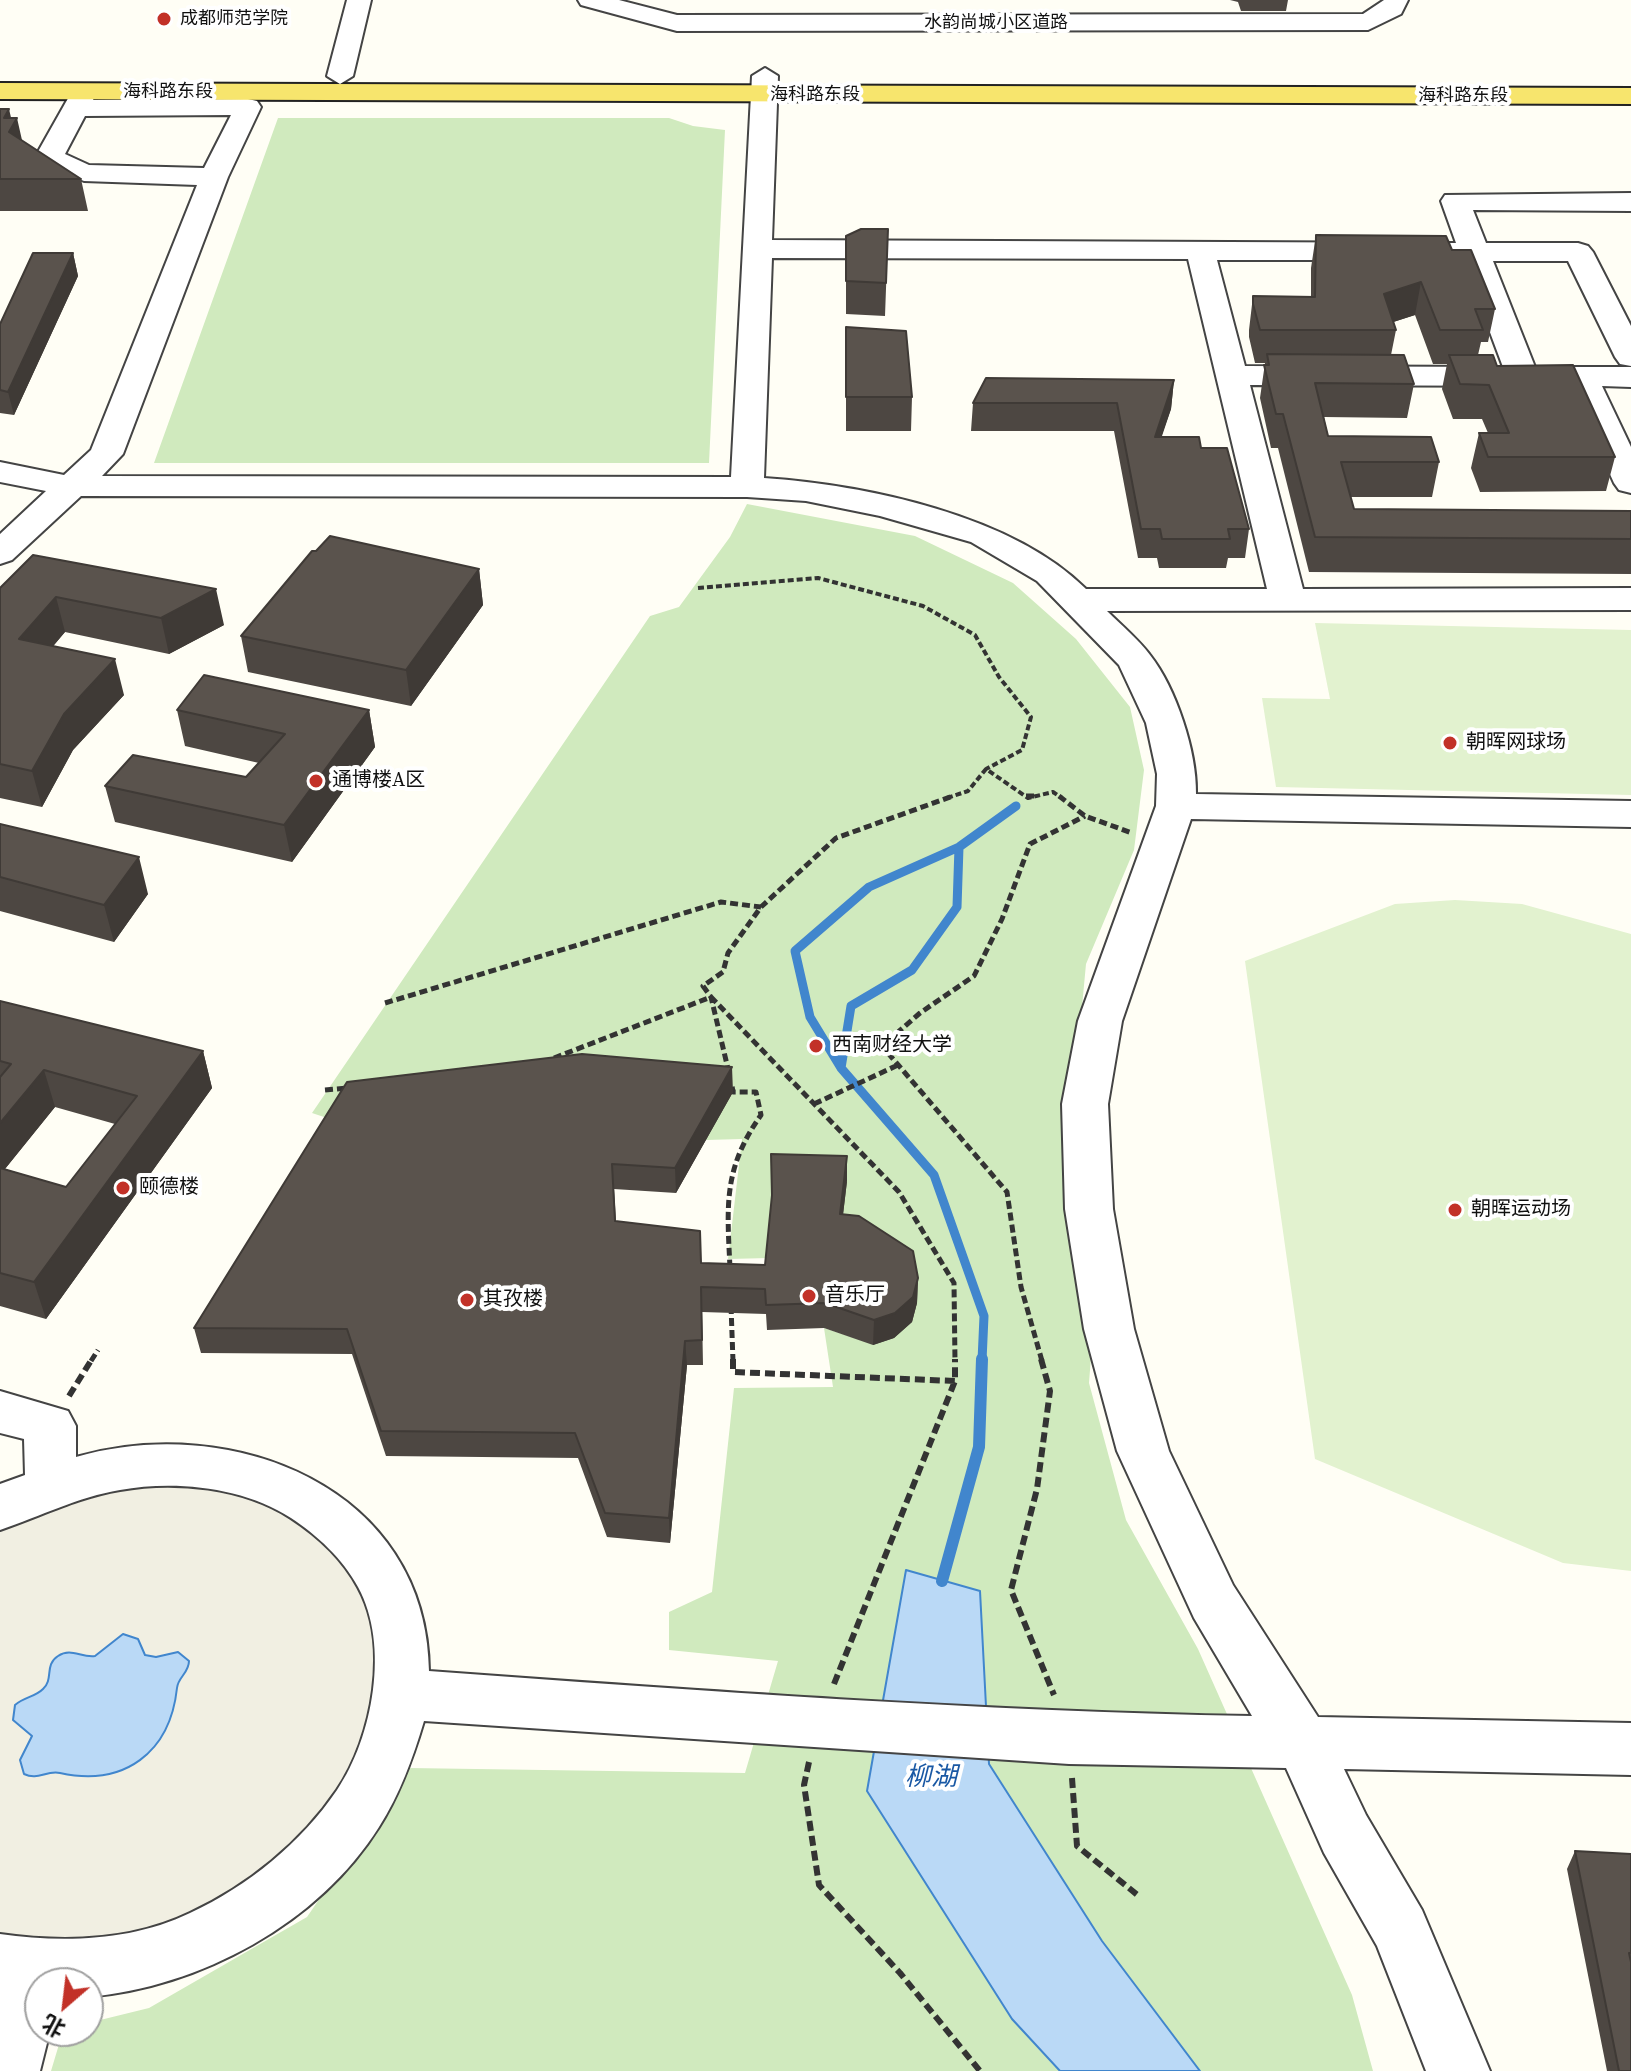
<!DOCTYPE html>
<html>
<head>
<meta charset="utf-8">
<style>
	body { margin:0 }
	#map { position:relative; width:1631px; height:2071px; overflow:hidden; background:#fffef5; font-family:"Source Serif 4","Noto Sans SC",serif }
	canvas { display:block }
	.north { position:absolute; left:24px; top:1967px; width:80px; height:80px; box-sizing:border-box; background:#fff; border:2px solid #a0a0a0; border-radius:50%; rotate:208deg; font-size:22px; font-weight:700; line-height:32px; text-align:center; color:#111 }
	.north::after { content:''; display:block; margin:auto; width:28px; height:36px; background:#c23128; clip-path:polygon(50% 0,100% 100%,50% 72%,0 100%) }
</style>
</head>
<body>
<div id="map">
<canvas width="1631" height="2071"></canvas>
<div class="north">北</div>
</div>
<script>
const ctx = document.querySelector('canvas').getContext('2d');
ctx.lineJoin = 'round';
function fillPath(path, color) {
  ctx.fillStyle = color;
  ctx.fill(path, 'evenodd');
}
function stroke(path, color, width, dash) {
  ctx.strokeStyle = color;
  ctx.lineWidth = width;
  ctx.lineCap = dash ? 'butt' : 'round';
  ctx.setLineDash(dash || []);
  ctx.stroke(path);
}
function label(font, color, halo, rows, align = 'center') {
  ctx.font = font + ' "Source Serif 4","Noto Sans SC",serif';
  ctx.lineWidth = 8;
  ctx.setLineDash([]);
  ctx.textBaseline = 'middle';
  ctx.strokeStyle = halo;
  ctx.fillStyle = color;
  for (const [text, x, y, turn = 0] of rows) {
    ctx.save();
    ctx.translate(x, y);
    ctx.rotate((+turn || 0) * Math.PI / 180);
    ctx.textAlign = isNaN(turn) ? turn : align;
    if (halo) ctx.strokeText(text, 0, 0);
    ctx.fillText(text, 0, 0);
    ctx.restore();
  }
}
fillPath(new Path2D(`
	M278,118H669L693,126L725,130L709,463H154Z
	M747,504L915,536L1013,583L1076,639L1130,707L1144,770L1134,850L1086,964L1069,1145L1098,1266L1089,1383L1126,1520L1198,1649L1352,1995L1373,2071H51L63,2031H88V2023L149,2008L307,1917L409,1768L745,1773L778,1661L669,1650V1612L712,1592L734,1388L833,1387L824,1328L873,1344L894,1338L769,1258L728,1259L742,1139L706,1140L342,1123L312,1113L650,616L679,607L730,537Z`), '#d0eabe');
fillPath(new Path2D(`
	M1315,623L1631,630V795L1276,787L1262,698L1330,699Z
	M1455,900L1522,904L1631,934V1571L1563,1563L1315,1459L1245,961L1395,904Z`), '#e2f2cf');
fillPath(new Path2D(`
	M202,1465L353,1536L393,1735L229,1925L0,1964V1508Z`), '#f1efe2');
const water = new Path2D(`
	M906,1570L980,1591L989,1764L1102,1941L1200,2071H1060L1012,2019L867,1791Z
	M123,1634L138,1639L145,1655L156,1657L178,1652L189,1661C189,1673 178,1677 177,1688C170,1753 124,1787 60,1773C46,1770 38,1781 24,1774L20,1760L32,1736L13,1720L15,1705C24,1697 35,1697 43,1689C54,1679 44,1665 58,1656C71,1647 81,1658 95,1656Z`);
fillPath(water, '#bad9f6');
stroke(water, '#4186cd', 2);
stroke(new Path2D(`
	M841,1068L851,1006L912,970L957,907L959,847
	M982,1361L984,1316L934,1175L841,1068L810,1017L795,951L869,887L959,847L1016,806`), '#4186cd', 9);
stroke(new Path2D(`
	M942,1581L979,1447L982,1359`), '#4186cd', 12);
const minor = new Path2D(`
	M347,0H371L353,76L340,84L327,76Z
	M578,0H619L677,15L1363,14L1384,0H1408L1401,14L1368,30L677,31L581,5Z
	M765,68L778,76L772,240L1456,243L1441,201L1445,195L1631,193V211L1473,210L1486,243H1578L1588,246L1593,252L1631,326V366L1620,364L1615,357L1568,261H1493L1535,367H1631V387L1602,386L1631,447V493L1619,490L1614,483L1570,386L1250,385L1303,589L1631,588V610L1107,611C1121,625 1138,639 1150,655C1176,688 1197,752 1196,794L1631,801V827L1191,819L1122,1021L1108,1104L1113,1209L1134,1329L1169,1451L1233,1585L1318,1717L1631,1723V1775L1344,1769L1366,1815L1422,1910L1490,2071H1426L1377,1946L1324,1853L1286,1768L1069,1764L424,1721C413,1758 400,1794 379,1827C318,1924 200,1987 88,1997V1983H40V2031H50L40,2071H0V1934C63,1943 132,1941 190,1913C248,1886 301,1843 337,1790C373,1737 390,1645 358,1587C343,1559 317,1535 291,1518C243,1487 175,1480 120,1490C78,1497 41,1516 0,1530V1484L25,1475L24,1439L0,1433V1391L68,1411L76,1426V1457C233,1412 427,1488 429,1671C703,1691 977,1711 1252,1716L1194,1618L1117,1451L1084,1329L1065,1209L1062,1104L1078,1021L1156,806L1157,774L1146,723L1119,665L1037,581L971,542L880,516L806,501L747,497L81,496L12,560L0,564V534L46,491L0,482V462L64,475L91,450L197,185L84,181L39,163L35,157L75,86H93L97,92L93,100L248,99L257,101L261,107L228,177L123,454L102,476L731,477L752,76ZM231,115L204,168L89,165L65,154L85,116ZM772,258L1188,259L1267,589H1086C1012,515 866,485 764,478ZM1217,260H1463L1503,367L1245,366Z`);
const major = new Path2D(`
	M0,83L1631,88V104L0,99Z`);
stroke(minor, '#444', 4);
stroke(major, '#222', 4);
stroke(new Path2D(`
	M698,588L818,578L923,606L975,635L999,677L1031,717L1022,750L986,769
	M947,798L968,791L986,769L1028,798L1053,792L1062,798`), '#333', 4, [6, 3]);
stroke(new Path2D(`
	M1026,796H1034
	M1059,796L1085,816L1132,833
	M385,1003L721,902L761,907
	M554,1058L711,997L899,1192L954,1283L955,1361
	M729,1073L711,997L703,986L723,972L728,953L761,907L836,838L953,796
	M325,1090L348,1088
	M814,1104L898,1065
	M730,1268C727,1205 723,1169 761,1115L756,1092H733L732,1086
	M731,1306L733,1361
	M91,1361L98,1350
	M1042,1361L1021,1287L1007,1192L882,1046L920,1013L974,976L1002,919L1030,844L1085,816`), '#333', 5, [8, 4]);
stroke(new Path2D(`
	M733,1359V1372L955,1381
	M1041,1359L1050,1391L1037,1489L1011,1590L1054,1695
	M69,1396L92,1359
	M834,1684L955,1381V1359
	M809,1762L804,1785L819,1885L900,1973L980,2071
	M1072,1778L1077,1846L1140,1897`), '#333', 6, [10, 5]);
fillPath(minor, '#fff');
fillPath(major, '#f7e56d');
fillPath(new Path2D(`
	M1230,0H1288L1286,11H1241L1238,2Z
	M0,109L11,118L22,141L81,179L88,211H0Z
	M1316,235L1452,250L1495,309L1488,342H1481L1478,355L1497,366L1615,457L1606,491L1480,492L1471,468L1479,433H1488L1482,419H1453L1442,389L1447,364H1433L1415,315L1393,322L1396,330L1391,355L1414,384L1407,418L1324,417L1328,436L1439,462L1432,497H1350L1354,509L1631,511V574L1309,572L1278,448H1271L1260,398L1265,363H1255L1249,337V330L1253,296L1311,297V268Z
	M846,236L887,261L885,316L846,314Z
	M73,253L78,276L14,415L0,413V324Z
	M846,327L912,397L911,431H846Z
	M1174,380L1171,409L1161,437L1201,448L1249,529L1245,558H1228L1226,568H1159L1157,558H1138L1114,431H971L973,403Z
	M479,569L483,605L411,706L248,672L241,636Z
	M0,588L224,625L169,654L65,632L53,646L124,695L73,750L42,807L0,798Z
	M177,710H369L375,747L292,862L115,822L105,786L246,777L259,763L185,746Z
	M0,824L148,894L114,942L0,911Z
	M0,1001L203,1051L212,1088L46,1319L0,1306ZM55,1107L115,1124L66,1187L5,1169Z
	M733,1092L676,1193L614,1189L616,1221L701,1263L765,1265L847,1181L843,1215L918,1278L917,1303L912,1322L894,1338L873,1345L824,1328L767,1330L766,1314L702,1312L703,1365H687L670,1543L607,1537L578,1458L386,1456L352,1354L201,1353L194,1328Z
	M1575,1851L1631,1854V2071H1607L1567,1869Z`), '#4d4742');
fillPath(new Path2D(`
	M9,109L13,126L17,118L24,149L17,164L4,118Z
	M73,253L78,276L14,415L8,392Z
	M1421,282L1415,315L1378,327L1384,294Z
	M1174,380L1171,409L1152,466L1155,437Z
	M479,569L483,605L411,706L406,670Z
	M216,589L224,625L169,654L161,618Z
	M56,597L65,632L29,675L19,639Z
	M115,659L124,695L73,750L42,807L32,771L64,714Z
	M369,710L375,747L292,862L284,825Z
	M139,857L148,894L114,942L104,905Z
	M203,1051L212,1088L46,1319L34,1282Z
	M732,1067L733,1092L676,1193L675,1168Z
	M44,1070L55,1107L0,1175V1123Z
	M847,1156V1181L840,1239V1214Z
	M918,1278L917,1303L912,1322L894,1338L873,1345L874,1320Z
	M685,1341L687,1365L670,1543L669,1518Z`), '#3f3a36');
const building = new Path2D(`
	M0,109H9L4,118H17L9,132L81,179H0Z
	M861,229H888L886,283L846,281V236Z
	M1316,235L1446,236L1452,250H1471L1495,309H1475L1483,330H1440L1421,282L1384,294L1396,330H1260L1253,304V296L1315,297Z
	M33,253H73L8,392L0,390V324Z
	M846,327L906,331L912,397H846Z
	M1267,354L1404,355L1414,384L1315,383L1328,436L1431,437L1439,462H1341L1354,509L1631,511V539L1315,537L1283,414H1276L1264,365H1269Z
	M1449,355H1493L1497,366L1573,365L1615,457H1488L1479,433H1509L1489,385L1460,384Z
	M986,378L1174,380L1155,437H1199L1201,448H1227L1249,529H1228L1230,539H1162L1160,529H1141L1117,403H973Z
	M330,536L479,569L406,670L241,636L312,551H316Z
	M33,555L216,589L161,618L56,597L19,639L115,659L64,714L32,771L0,764V588Z
	M204,675L369,710L284,825L105,786L133,755L246,777L285,734L177,710Z
	M0,824L139,857L104,905L0,877Z
	M0,1001L203,1051L34,1282L0,1273V1168L66,1187L137,1096L44,1070L0,1123V1077L11,1064L0,1061Z
	M582,1054L732,1067L675,1168L612,1164L615,1221L700,1231L701,1263L765,1265L772,1195L771,1154L847,1156L840,1214L859,1216L913,1251L918,1278L913,1297L895,1313L874,1320L825,1303L766,1305L765,1289L701,1287L702,1340L685,1341L669,1518L605,1513L575,1433L381,1431L347,1329L194,1328L347,1082Z
	M1575,1851L1631,1854V1953H1629L1631,1962V2071H1619Z`);
fillPath(building, '#5a534d');
stroke(building, '#3f3a36', 2);
for (const [x, y, r, color] of [
	[164,19,8,"#c23128"],
	[1450,743,8,"#c23128"],
	[316,781,8,"#c23128"],
	[816,1046,8,"#c23128"],
	[123,1188,8,"#c23128"],
	[1455,1210,8,"#c23128"],
	[809,1296,8,"#c23128"],
	[467,1300,8,"#c23128"]
]) {
  const dot = new Path2D();
  dot.arc(x, y, r, 0, 2 * Math.PI);
  ctx.fillStyle = color;
  ctx.fill(dot);
  stroke(dot, '#fff', 3);
}
label('18px', '#111', '#fff', [
	["成都师范学院",180,19]
], 'left');
label('18px', '#111', '#fff', [
	["水韵尚城小区道路",996,23],
	["海科路东段",168,92],
	["海科路东段",815,95],
	["海科路东段",1463,96]
]);
label('20px', '#111', '#fff', [
	["朝晖网球场",1466,743],
	["通博楼A区",332,781],
	["西南财经大学",832,1046],
	["颐德楼",139,1188],
	["朝晖运动场",1471,1210],
	["音乐厅",825,1296],
	["其孜楼",483,1300]
], 'left');
label('italic 26px', '#1958a4', '#fff', [
	["柳湖",931,1778]
]);
</script>
</body>
</html>
